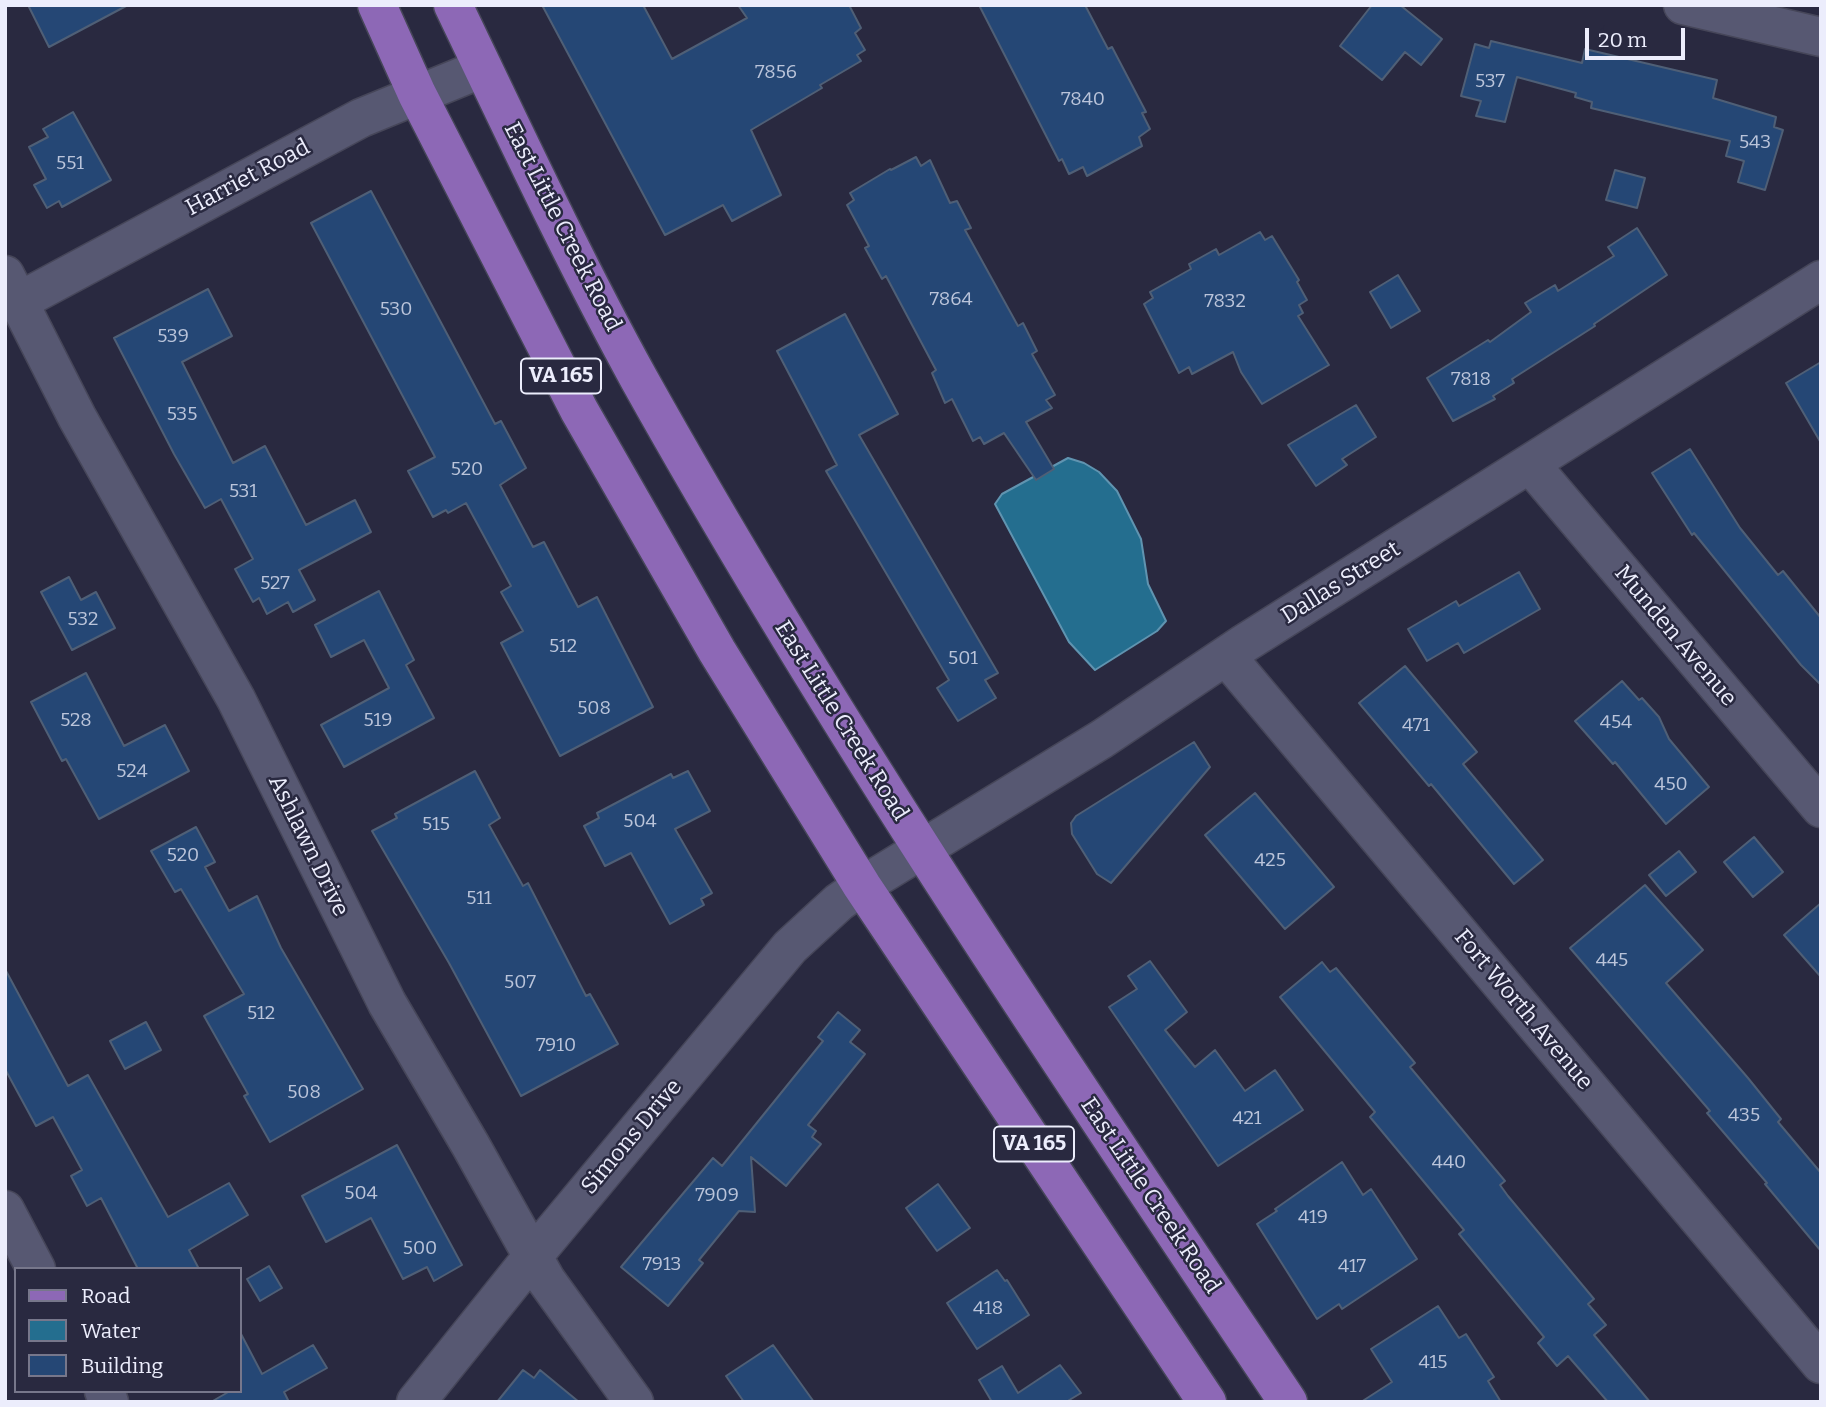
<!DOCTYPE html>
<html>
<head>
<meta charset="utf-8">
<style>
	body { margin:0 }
	#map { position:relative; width:1826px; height:1407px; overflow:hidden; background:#292940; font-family:Bitter,serif }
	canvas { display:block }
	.frame { position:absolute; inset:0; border:7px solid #ecedfc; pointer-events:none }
	.legend { position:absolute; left:14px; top:1267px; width:228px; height:126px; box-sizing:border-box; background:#292940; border:2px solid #77778b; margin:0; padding:9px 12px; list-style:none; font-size:21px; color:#ecedfc }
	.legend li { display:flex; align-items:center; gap:14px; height:35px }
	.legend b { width:35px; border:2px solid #77778b }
	.scale { position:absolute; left:1585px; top:28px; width:100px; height:32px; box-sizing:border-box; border:4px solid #ecedfc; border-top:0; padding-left:9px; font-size:21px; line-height:24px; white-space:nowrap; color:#ecedfc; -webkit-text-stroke:5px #292940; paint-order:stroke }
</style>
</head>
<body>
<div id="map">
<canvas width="1826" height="1407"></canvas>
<div class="frame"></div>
<ul class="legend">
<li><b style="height:9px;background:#8d68b6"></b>Road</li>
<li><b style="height:19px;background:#246e8f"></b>Water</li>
<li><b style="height:19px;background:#254775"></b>Building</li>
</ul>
<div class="scale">20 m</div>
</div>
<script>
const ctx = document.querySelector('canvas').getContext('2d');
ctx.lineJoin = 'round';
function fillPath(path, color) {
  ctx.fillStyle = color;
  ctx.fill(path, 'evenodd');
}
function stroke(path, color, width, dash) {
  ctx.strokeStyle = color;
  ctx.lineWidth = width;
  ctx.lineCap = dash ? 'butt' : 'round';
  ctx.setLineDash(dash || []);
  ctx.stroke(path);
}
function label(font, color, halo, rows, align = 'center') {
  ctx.font = font + ' Bitter,serif';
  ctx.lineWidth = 5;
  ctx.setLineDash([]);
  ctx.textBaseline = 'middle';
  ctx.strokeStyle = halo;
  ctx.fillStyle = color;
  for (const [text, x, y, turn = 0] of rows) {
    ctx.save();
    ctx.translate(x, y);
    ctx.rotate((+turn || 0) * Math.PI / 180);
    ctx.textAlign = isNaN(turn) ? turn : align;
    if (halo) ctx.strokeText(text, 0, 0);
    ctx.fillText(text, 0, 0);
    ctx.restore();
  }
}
const water = new Path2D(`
	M1068,458L1084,463L1099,472L1117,491L1141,539L1148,584L1166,621L1157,631L1095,670L1069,642L995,504L1002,494Z`);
fillPath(water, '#246e8f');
stroke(water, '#6094b0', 2);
const building = new Path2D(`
	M28,5H128L49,47Z
	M542,5H643L672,59L747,18L738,5H849L861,28L855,33L865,50L857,55L861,61L820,85L822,88L751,130L781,195L732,221L723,205L665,235Z
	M979,5H1085L1108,49L1112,47L1146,112L1142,113L1150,129L1139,137L1142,146L1087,176L1083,167L1069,174L1062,159L1059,161Z
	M1372,5H1400L1442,39L1421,65L1405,52L1382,80L1340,46Z
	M1491,41L1582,63L1585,49L1717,80L1713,98L1776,117L1774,127L1783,130L1765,190L1738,182L1744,161L1726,156L1730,141L1591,108L1592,102L1575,97L1576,93L1517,77L1505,122L1476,116L1481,101L1461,96L1475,44L1489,48Z
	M73,112L111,180L62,207L59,201L47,208L34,185L46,179L29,147L48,137L43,129Z
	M916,157L921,166L930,160L950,203L957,201L971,228L965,230L1018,326L1023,323L1037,351L1032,354L1055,395L1046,400L1052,408L1026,422L1054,469L1036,480L1004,433L984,444L980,437L973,441L952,399L945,403L932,373L936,370L886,276L882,279L865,248L869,246L847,205L854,200L850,193L890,169L891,170Z
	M1615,170L1645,178L1637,208L1606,200Z
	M371,191L495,424L501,421L526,468L500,485L533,547L544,542L578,607L597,597L653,707L560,756L501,643L523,631L501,592L511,586L466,503L448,513L446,510L433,517L408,471L435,457L311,223Z
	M1637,228L1667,275L1594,324L1595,326L1512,379L1514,383L1493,396L1495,399L1453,421L1427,378L1488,340L1490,342L1531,312L1525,303L1555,285L1558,291L1614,256L1608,247Z
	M1260,232L1265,240L1272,236L1299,280L1297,282L1307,300L1299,305L1303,313L1298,316L1329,365L1262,404L1241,372L1233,352L1192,374L1189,367L1179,373L1144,304L1153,298L1150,292L1191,269L1189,264L1216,249L1219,255Z
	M1398,275L1420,311L1391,328L1370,292Z
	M208,289L232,336L182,362L233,463L265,446L306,525L355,500L371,532L299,570L315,600L293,612L288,602L267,614L259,598L253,602L235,569L253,559L221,499L205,508L174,454L114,338Z
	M845,314L898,414L859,435L998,673L985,680L996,698L958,721L937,688L949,680L826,471L837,465L777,351Z
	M1821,362V443L1786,383Z
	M1356,405L1376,437L1342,459L1347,465L1316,486L1288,445Z
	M1690,449L1740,528L1778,575L1783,571L1821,618V685L1801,665L1694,533L1692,535L1652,473Z
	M1519,572L1540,609L1464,653L1458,643L1427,661L1408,629L1456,601L1459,606Z
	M69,577L81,600L96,592L115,628L72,650L41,592Z
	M379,591L414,660L406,665L434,718L344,767L321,725L389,688L364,640L331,657L315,625Z
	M1405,666L1477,752L1463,764L1543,860L1514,884L1431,784L1429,786L1359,703Z
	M86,673L124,746L165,725L189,771L99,819L66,759L62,761L31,702Z
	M1622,681L1639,700L1642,698L1659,717L1669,739L1709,787L1666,824L1615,762L1613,764L1575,721Z
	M1194,742L1210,767L1111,883L1097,874L1072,834L1071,823L1076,816Z
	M475,771L500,818L489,825L523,886L528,883L586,996L590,994L618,1044L521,1096L449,963L372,831L397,818L395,814Z
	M688,771L710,811L675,829L712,893L701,899L704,905L670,924L631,853L605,866L584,826L599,818L597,813L671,774L673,778Z
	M1255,793L1334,887L1285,929L1205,835Z
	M196,827L215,862L205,867L229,911L257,896L281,948L363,1089L270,1142L244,1096L248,1094L204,1016L244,994L181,889L175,892L151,851Z
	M1754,837L1783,872L1753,897L1724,862Z
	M1679,851L1696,872L1666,896L1649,875Z
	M1645,885L1703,950L1666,983L1748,1078L1781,1119L1778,1122L1821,1173V1251L1765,1184L1767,1183L1707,1113L1710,1111L1570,948Z
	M1821,903V977L1784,935Z
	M1150,961L1187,1012L1165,1030L1195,1067L1215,1050L1245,1091L1275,1070L1303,1110L1218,1166L1109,1007L1137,989L1128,976Z
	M1322,962L1330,972L1336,968L1415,1063L1410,1067L1505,1181L1500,1185L1508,1196L1594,1299L1588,1304L1606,1325L1594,1335L1650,1402H1608L1568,1356L1557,1366L1538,1343L1544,1337L1459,1234L1464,1230L1370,1117L1375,1112L1280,997Z
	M5,969L68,1086L88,1075L168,1217L229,1183L248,1215L189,1250L199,1269H138L101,1198L87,1206L71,1176L82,1170L53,1117L36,1126L5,1069Z
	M838,1012L860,1030L850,1042L865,1054L808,1125L816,1131L812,1137L821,1144L786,1186L751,1157L755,1212L739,1211L699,1260L703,1263L668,1306L621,1267L713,1158L722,1166L823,1041L818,1037Z
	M146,1022L161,1050L125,1069L110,1041Z
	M397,1145L462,1265L434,1281L427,1267L403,1279L371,1218L326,1242L302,1196Z
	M1342,1162L1363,1195L1371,1189L1417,1259L1342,1309L1339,1304L1317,1319L1257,1224L1277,1211L1275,1209Z
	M938,1184L970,1228L937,1251L906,1208Z
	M269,1266L282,1288L260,1301L247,1279Z
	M997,1270L1005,1281L1007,1280L1029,1315L977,1349L947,1303Z
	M1438,1306L1459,1338L1466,1334L1494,1377L1488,1381L1501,1402H1361L1392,1382L1371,1349Z
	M240,1332L262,1374L313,1345L327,1368L284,1392L289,1402H211L230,1391H240Z
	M773,1345L814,1402H744L726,1376Z
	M1060,1365L1081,1393L1066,1402H992L979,1380L1002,1366L1018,1393Z
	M523,1370L534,1378L540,1370L579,1402H497Z`);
fillPath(building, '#254775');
stroke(building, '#4f5f76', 2);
const minor = new Path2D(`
	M1683,5L1821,37
	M5,275L77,417L236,699L387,1003L471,1146L546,1280L634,1402
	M18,302L361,118L483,68
	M1530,464L1821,808
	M1226,656L1821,1364
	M5,1210L36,1269
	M104,1391L109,1402
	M416,1402L533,1256L790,947L839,902L862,886L1102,739L1245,643L1821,280`);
const major = new Path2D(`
	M377,5L417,94L579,410L717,651L862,886L1207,1402
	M453,5C513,130 572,257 639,379C836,732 1063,1066 1288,1402`);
stroke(minor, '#464659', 41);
stroke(major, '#464659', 41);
stroke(minor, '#575872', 38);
stroke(major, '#8d68b6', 38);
label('19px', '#bac4da', null, [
	["7856",776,73],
	["537",1490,82],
	["7840",1083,100],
	["543",1755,143],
	["551",70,164],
	["7864",951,300],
	["7832",1225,302],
	["530",396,310],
	["539",173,337],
	["7818",1471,380],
	["535",182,415],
	["520",467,470],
	["531",243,492],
	["527",275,584],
	["532",83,620],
	["512",563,647],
	["501",963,659],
	["508",594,709],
	["528",76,721],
	["519",378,721],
	["454",1616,723],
	["471",1416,726],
	["524",132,772],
	["450",1671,785],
	["504",640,822],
	["515",436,825],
	["520",183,856],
	["425",1270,861],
	["511",479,899],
	["445",1612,961],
	["507",520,983],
	["512",261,1014],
	["7910",556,1046],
	["508",304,1093],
	["435",1744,1116],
	["421",1247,1119],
	["440",1449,1163],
	["504",361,1194],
	["7909",717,1196],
	["419",1313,1218],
	["500",420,1249],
	["7913",662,1265],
	["417",1352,1267],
	["418",988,1309],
	["415",1433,1363]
]);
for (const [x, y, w] of [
	[561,376,80],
	[1034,1144,80]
]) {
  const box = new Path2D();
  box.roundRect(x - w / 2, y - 17.5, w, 35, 5);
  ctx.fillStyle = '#292940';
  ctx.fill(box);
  stroke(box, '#ecedfc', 2);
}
label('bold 21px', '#ecedfc', null, [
	["VA 165",561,376],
	["VA 165",1034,1144]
]);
label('23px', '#ecedfc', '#292940', [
	["Harriet Road",248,178,-28],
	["East Little Creek Road",562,227,63],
	["Dallas Street",1341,583,-32],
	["Munden Avenue",1675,636,50],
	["East Little Creek Road",841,721,58],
	["Ashlawn Drive",308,846,64],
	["Fort Worth Avenue",1523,1010,50],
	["Simons Drive",632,1137,-50],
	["East Little Creek Road",1150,1196,56]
]);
</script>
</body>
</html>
